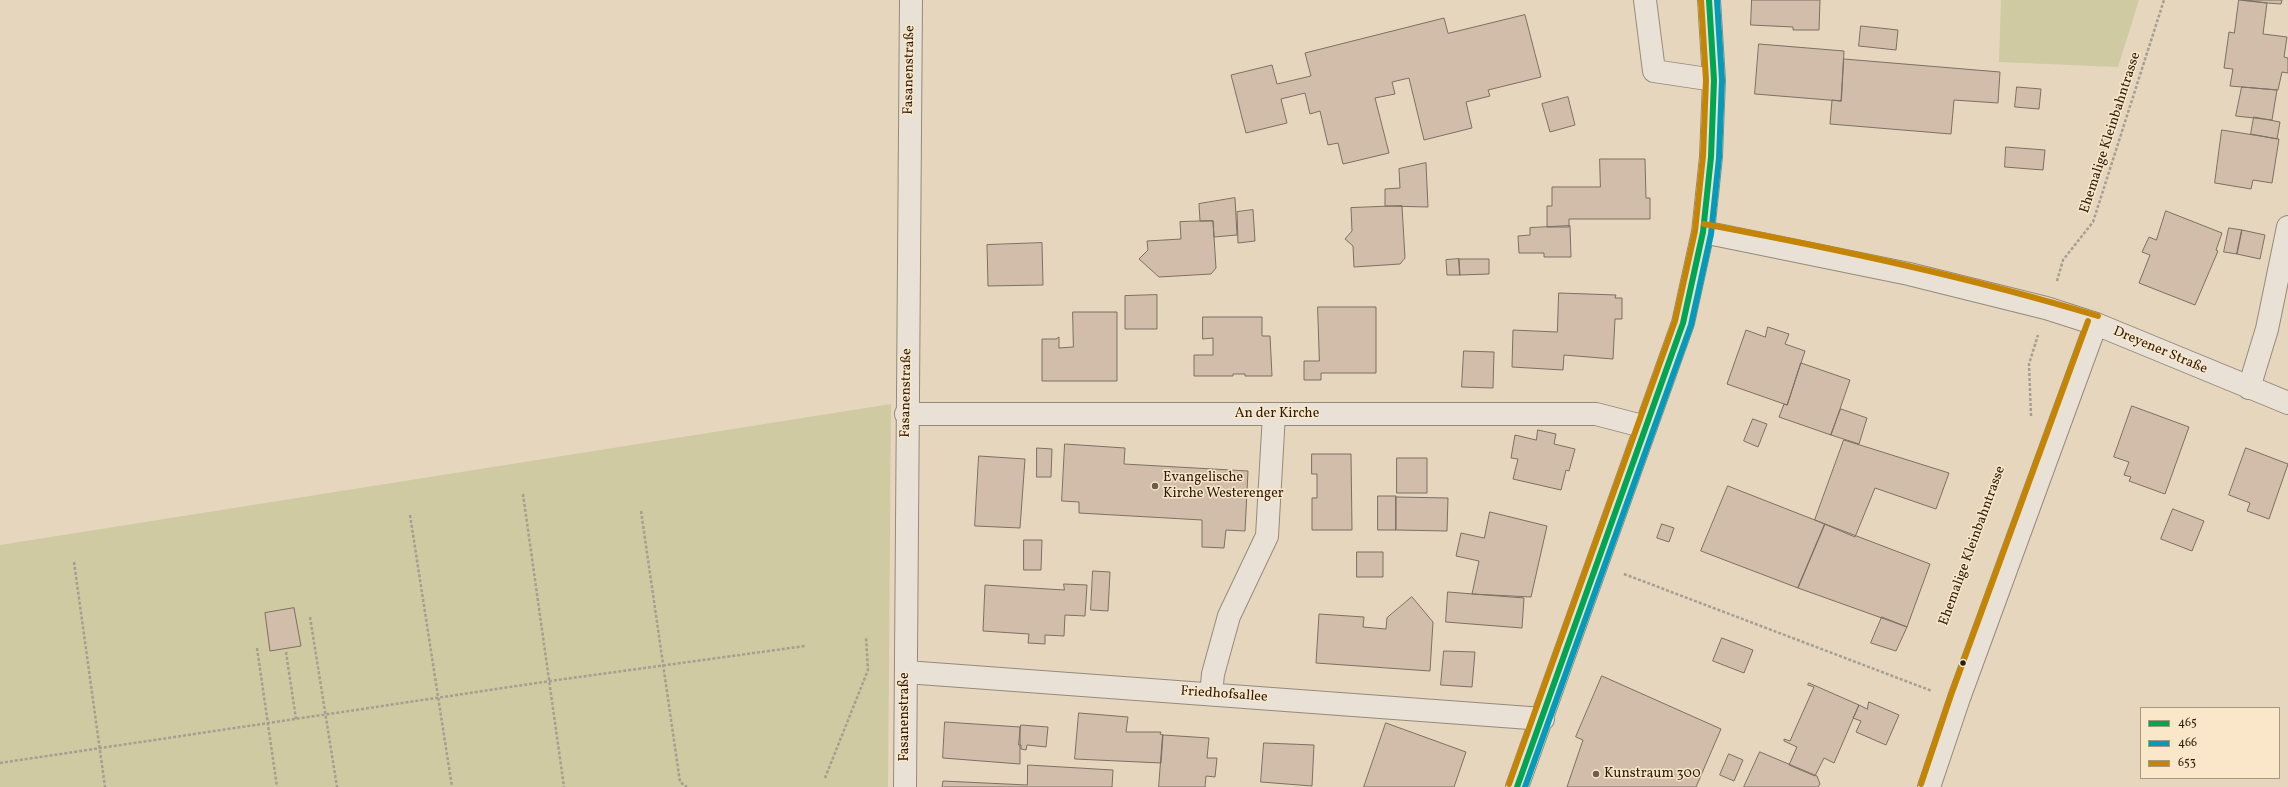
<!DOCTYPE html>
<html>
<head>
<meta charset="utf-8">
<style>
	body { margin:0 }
	#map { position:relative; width:2288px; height:787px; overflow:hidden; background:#e6d6bd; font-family:Vollkorn,serif }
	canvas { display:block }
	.legend { position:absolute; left:2140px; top:707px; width:140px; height:72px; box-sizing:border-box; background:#fae7c9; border:1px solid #a8967e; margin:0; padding:5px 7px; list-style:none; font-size:12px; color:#2d1c0e }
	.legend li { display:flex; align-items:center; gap:8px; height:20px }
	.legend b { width:20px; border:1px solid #a8967e }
</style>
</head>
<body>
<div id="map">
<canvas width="2288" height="787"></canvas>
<ul class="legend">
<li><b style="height:5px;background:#00a651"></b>465</li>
<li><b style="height:5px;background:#049bbb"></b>466</li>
<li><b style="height:5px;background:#c48404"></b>653</li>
</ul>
</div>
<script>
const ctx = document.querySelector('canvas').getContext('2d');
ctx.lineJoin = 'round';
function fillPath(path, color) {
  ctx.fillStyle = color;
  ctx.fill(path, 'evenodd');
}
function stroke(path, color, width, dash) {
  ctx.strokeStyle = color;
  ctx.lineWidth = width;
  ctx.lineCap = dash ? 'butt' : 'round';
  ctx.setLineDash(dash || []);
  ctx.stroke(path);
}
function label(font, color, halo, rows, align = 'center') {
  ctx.font = font + ' Vollkorn,serif';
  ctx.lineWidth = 3;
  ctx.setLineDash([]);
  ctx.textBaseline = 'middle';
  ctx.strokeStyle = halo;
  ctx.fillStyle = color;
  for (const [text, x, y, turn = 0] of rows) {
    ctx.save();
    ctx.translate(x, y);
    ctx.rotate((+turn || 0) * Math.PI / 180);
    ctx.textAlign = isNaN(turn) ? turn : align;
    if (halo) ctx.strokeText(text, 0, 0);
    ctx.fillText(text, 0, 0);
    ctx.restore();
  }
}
fillPath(new Path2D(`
	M2001,0H2139L2118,67L1999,62Z
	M891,404L888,787H0V545Z`), '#cfcaa1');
const building = new Path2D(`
	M1752,0H1820L1819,30H1793V27L1751,25Z
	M2239,0L2267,3L2263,34L2287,37L2284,57L2288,58V73L2282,72L2278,90L2230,86L2233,69L2224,68L2229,32L2234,33Z
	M2244,0H2282L2281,4L2267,3Z
	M1525,15L1541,77L1488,90L1490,96L1466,102L1472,128L1424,140L1409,78L1392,82L1395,94L1375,98L1389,153L1343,164L1338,143L1328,145L1320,111L1310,114L1305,93L1281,99L1287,123L1246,133L1231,75L1272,65L1277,84L1311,76L1305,53L1444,18L1448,33Z
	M1861,26L1898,30L1896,50L1859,46Z
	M1759,44L1844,51L1841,101L1755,94Z
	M1844,59L2000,72L1998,103L1954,100L1951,134L1830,124L1832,100L1841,101Z
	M2017,87L2041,89L2039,109L2015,107Z
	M2242,87L2277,90L2272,120L2236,116Z
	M1568,97L1575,125L1550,132L1542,104Z
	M2254,117L2280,122L2277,139L2251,134Z
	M2222,130L2279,139L2272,183L2253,180L2251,189L2215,183Z
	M2006,147L2045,150L2043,170L2005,167Z
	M1600,159H1645L1646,198H1650V219H1569V227H1547V206H1552V187H1600Z
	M1426,163L1428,207L1385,206V189L1400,188L1399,169Z
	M1235,198L1237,235L1214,237L1213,221H1200L1199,204Z
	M1402,206L1405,258L1400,264L1354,267L1353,246L1345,239L1352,231L1351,208Z
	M1253,210L1255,241L1238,243L1237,212Z
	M2166,211L2222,233L2216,250L2218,251L2195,305L2139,283L2150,255L2142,252L2149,237L2156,240Z
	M1213,221L1216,268L1211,274L1159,277L1139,259L1148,250L1147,241L1181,239L1180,222Z
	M1570,226L1571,257H1544V253H1519L1518,236L1530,235V228Z
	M2229,228L2242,230L2237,254L2224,252Z
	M2242,230L2265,235L2260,259L2237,254Z
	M1042,243L1043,285L988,286L987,245Z
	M1459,259H1489V274L1460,275Z
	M1459,259L1460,275H1447L1446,260Z
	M1559,293L1616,295L1615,298H1622V319H1615L1613,359L1564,355L1563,370L1512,367L1513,330L1557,332Z
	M1157,295V329H1125V296Z
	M1318,307H1376V373H1321V380H1304V361H1319Z
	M1073,312H1117V381H1042V339H1056L1059,337V348L1073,347Z
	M1203,317H1262V336H1270L1272,376H1245V374H1233V376H1194V355H1213V338L1203,339Z
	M1768,327L1789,334L1785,344L1805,351L1787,405L1727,384L1746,330L1765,337Z
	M1464,351L1494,352L1493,388L1462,387Z
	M1801,363L1850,380L1831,435L1779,417L1784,404L1787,405Z
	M2132,406L2189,427L2165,494L2129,481L2131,477L2124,475L2129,462L2114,457Z
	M1841,409L1867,418L1859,444L1831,435Z
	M1753,419L1767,424L1758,447L1744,441Z
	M1538,430L1556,434L1554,444L1575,449L1569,471L1566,470L1561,490L1513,479L1518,459L1511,458L1515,435L1536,440Z
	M1844,440L1949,473L1936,509L1875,488L1855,537L1815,520Z
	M1065,444L1125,448L1124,464L1248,471L1245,531L1226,530L1224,548L1202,547V520L1079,513V502L1062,501Z
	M1037,448L1052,449L1051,477H1037Z
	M2246,448L2288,464L2269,519L2247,511L2250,503L2229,495Z
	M1312,454H1351L1352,530H1312V498H1317V474H1312Z
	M979,456L1025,459L1020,528L975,526Z
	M1397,458H1427V493H1397Z
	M1728,486L1825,524L1798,588L1701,551Z
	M1378,496H1396V530H1378Z
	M1396,497L1448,498L1447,531L1396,530Z
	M2173,509L2204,521L2192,551L2161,539Z
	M1490,512L1547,526L1531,597L1472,594L1479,561L1456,556L1461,533L1484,538Z
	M1662,524L1674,528L1669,542L1657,538Z
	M1825,524L1930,564L1907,627L1798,588Z
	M1024,540H1042L1041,570H1024Z
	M1357,552H1383V577H1357Z
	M1093,571L1110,572L1108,611L1091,610Z
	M1064,584L1087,585L1085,616L1065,615L1064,636L1045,635V644L1028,643L1029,634L983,631L985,585L1064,590Z
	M1448,592L1524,598L1522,628L1446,622Z
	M1412,597L1433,622L1430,671L1316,663L1319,614L1364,617L1363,627L1386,629L1387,618Z
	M294,608L301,646L270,651L265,613Z
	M1882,617L1907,627L1896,651L1871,643Z
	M1722,638L1753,650L1744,673L1713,661Z
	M1444,651L1475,652L1472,687L1441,685Z
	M1602,676L1721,729L1696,787H1567L1583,740L1576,737Z
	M1809,683L1859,705L1834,763L1824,758L1815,776L1789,765L1797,747L1784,741V739L1790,741L1814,687L1808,685Z
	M1869,702L1899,715L1886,745L1856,732L1861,721L1853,718L1859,705L1867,709Z
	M1079,713L1128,717L1126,732H1161L1160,734L1163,735L1161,763L1075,759Z
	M945,722L1020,727V764L943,758Z
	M1386,723L1466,752L1454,787H1364Z
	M1021,725L1048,727L1046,747L1027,745L1026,750L1021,749V745H1019Z
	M1163,735L1209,738L1207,758H1217L1215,777L1206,776L1205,787H1159Z
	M1264,743L1314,745L1312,786L1261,782Z
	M1760,752L1817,776L1820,784L1818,787H1744Z
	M1729,754L1743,760L1734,781L1720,775Z
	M1028,765L1113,770L1112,787H942L943,781L1027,785Z`);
fillPath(building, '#d2bcaa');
stroke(building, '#7b7062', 1);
const minor = new Path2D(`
	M1645,0L1654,71L1714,80
	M1703,232L1909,274L2046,308L2096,324L2288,403
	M2249,388L2267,329L2288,227
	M906,414H1596L1646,427
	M906,672L1543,719
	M1211,694L1213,674L1229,616L1267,536L1274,414
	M905,787L911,0
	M1517,787L1683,323L1703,232L1711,157L1714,80L1709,0
	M1929,787L1959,698L2096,324`);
stroke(minor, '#958a7a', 24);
stroke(new Path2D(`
	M2057,281L2063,260L2093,222L2164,0
	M2031,416L2029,364L2038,335
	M523,494L564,787
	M641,511L680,782L687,787
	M410,515L452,787
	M74,562L105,787
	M1624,574L1932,691
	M310,617L337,787
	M257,648L277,787
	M286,652L296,719
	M0,763L550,681L805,646
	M825,778L868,670L866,638`), '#a59e93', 2.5, [3, 2]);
stroke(minor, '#e9e1d5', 22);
stroke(new Path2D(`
	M1517,787L1683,323L1703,232L1711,157L1714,80L1709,0`), '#00a651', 6);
stroke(new Path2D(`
	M1525,787L1691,325L1711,234L1719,158L1722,80L1717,0`), '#049bbb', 6);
stroke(new Path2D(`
	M1704,224C1837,249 1969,277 2098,316
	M1509,784L1675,321L1695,231L1703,156L1706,80L1701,0
	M1921,784L1951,695L2088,321`), '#c48404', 6);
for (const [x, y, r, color] of [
	[1155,486,4,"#6e5d4b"],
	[1963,663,3.5,"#2d1c0e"],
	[1596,774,4,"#6e5d4b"]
]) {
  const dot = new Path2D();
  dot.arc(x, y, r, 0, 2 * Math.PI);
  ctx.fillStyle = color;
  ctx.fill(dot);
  stroke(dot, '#fae7c9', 1.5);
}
label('14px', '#2d1c0e', '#fae7c9', [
	["Fasanenstraße",910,70,-89],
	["Ehemalige Kleinbahntrasse",2111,133,-72],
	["Dreyener Straße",2160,351,23],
	["Fasanenstraße",907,393,-89],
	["An der Kirche",1277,414],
	["Ehemalige Kleinbahntrasse",1973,546,-70],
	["Friedhofsallee",1224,695,4],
	["Fasanenstraße",905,717,-90]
]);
label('14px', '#2d1c0e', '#fae7c9', [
	["Evangelische",1163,478],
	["Kirche Westerenger",1163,494],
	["Kunstraum 300",1604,774]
], 'left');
</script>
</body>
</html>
